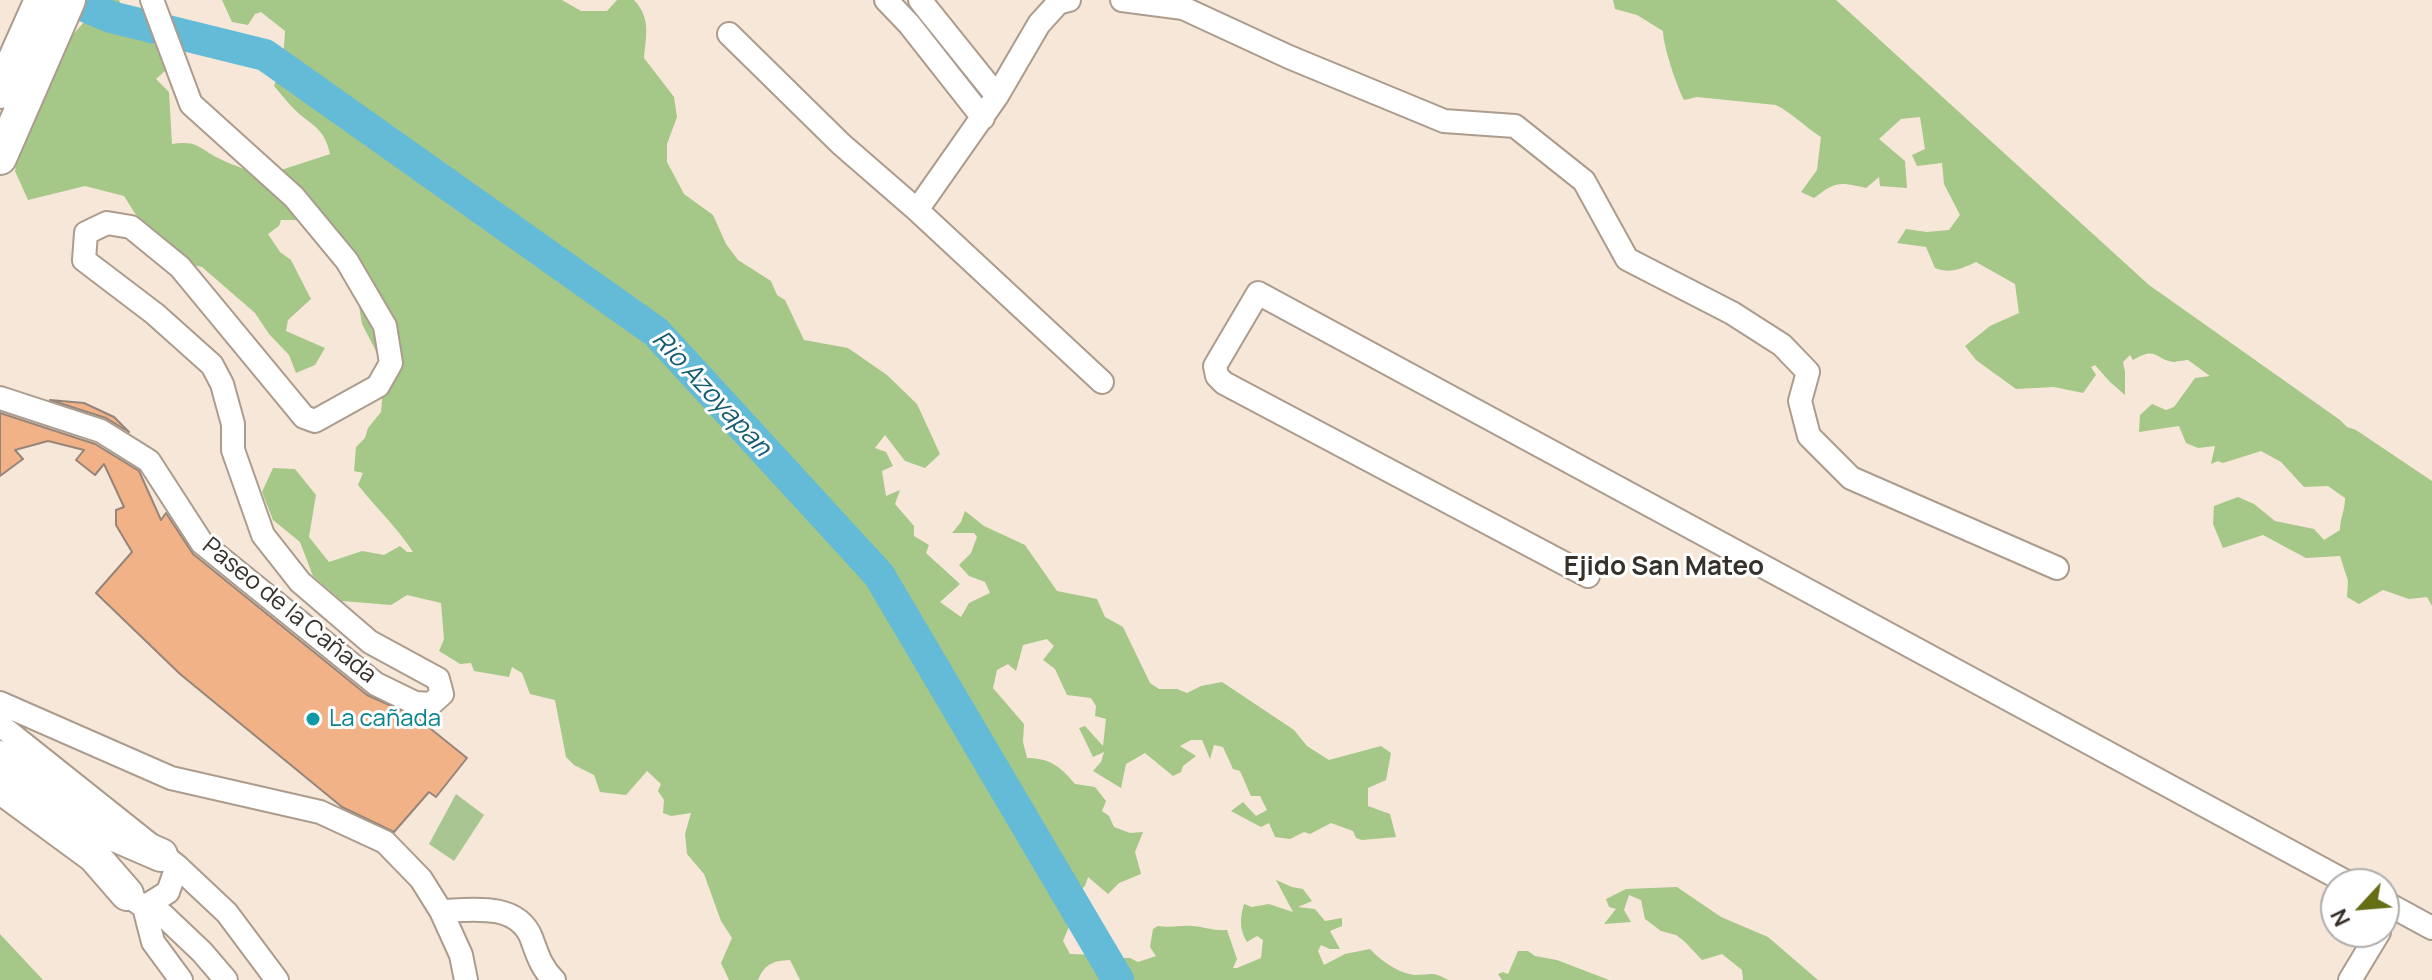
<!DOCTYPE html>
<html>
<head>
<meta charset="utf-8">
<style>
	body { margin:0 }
	#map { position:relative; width:2432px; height:980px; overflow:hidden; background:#f7e7d8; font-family:Manrope,sans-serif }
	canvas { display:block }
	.north { position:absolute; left:2320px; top:868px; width:80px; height:80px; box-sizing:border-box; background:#fff; border:2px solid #afadaa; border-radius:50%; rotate:244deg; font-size:22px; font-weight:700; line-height:32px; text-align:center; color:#37312b }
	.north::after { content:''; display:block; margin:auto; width:28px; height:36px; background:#666e15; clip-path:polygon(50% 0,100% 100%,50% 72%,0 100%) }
</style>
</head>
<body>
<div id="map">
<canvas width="2432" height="980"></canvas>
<div class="north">N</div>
</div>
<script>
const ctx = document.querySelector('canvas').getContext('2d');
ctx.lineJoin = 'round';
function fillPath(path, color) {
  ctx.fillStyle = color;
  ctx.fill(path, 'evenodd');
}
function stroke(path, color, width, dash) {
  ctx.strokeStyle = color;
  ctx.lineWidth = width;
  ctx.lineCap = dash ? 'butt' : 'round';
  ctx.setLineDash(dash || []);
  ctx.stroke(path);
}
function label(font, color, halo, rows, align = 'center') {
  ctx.font = font + ' Manrope,sans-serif';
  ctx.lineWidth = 6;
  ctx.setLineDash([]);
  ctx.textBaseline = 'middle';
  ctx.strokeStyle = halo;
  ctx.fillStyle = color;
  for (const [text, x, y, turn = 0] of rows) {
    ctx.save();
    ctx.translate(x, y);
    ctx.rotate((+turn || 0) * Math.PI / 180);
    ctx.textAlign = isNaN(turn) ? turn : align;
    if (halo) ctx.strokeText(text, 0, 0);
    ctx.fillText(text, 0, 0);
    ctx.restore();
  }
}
fillPath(new Path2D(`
	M456,794L484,815L454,861L429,844Z`), '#a9c592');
fillPath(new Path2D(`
	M96,0H119L124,11L144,13L140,34L176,61L156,79L169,92L172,144C194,141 196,145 214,156C223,161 234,165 244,169L248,155L275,172L330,154C324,127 313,127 295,110C288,103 281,94 274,86L283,62L285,31L261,12L255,14L248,25L232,22L222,0H562L581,11H607L617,0H634C651,18 646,35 644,58L674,97L677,117L667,144V162L684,194L713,215L726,244L738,260L771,281L777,295L785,300L804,340L848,348L887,375L917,404L940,454L925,468L905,461L885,435L875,448L886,452L893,466L882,471L886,496L900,490L895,504L914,526V536L929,545L926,553L960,584L940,602L961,617L969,603L990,593L985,582L969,576L959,565L971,553L977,537L974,533H952L961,522L965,511L984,526L1025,545L1057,591L1097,599L1105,617L1123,627L1150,683L1159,689H1177L1187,693L1201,686L1222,682L1294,730L1307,746L1329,760L1381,746L1391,753L1386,780L1368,788V806L1390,814L1396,837L1362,840L1356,838L1353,831L1331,823L1310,834L1304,832L1290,839L1275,837L1269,823L1261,827L1231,811L1243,802L1256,816L1267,810L1260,796H1251L1240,771L1233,769L1223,747L1214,745L1210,759L1202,740H1191L1180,746L1196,756L1183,766L1181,772L1173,776L1145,753L1126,764L1121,788L1093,771L1101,762L1104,752L1093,757L1079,728L1085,726L1103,746L1106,719L1095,716L1096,706L1091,698L1067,695L1055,669L1043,660L1054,646L1047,639L1023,645L1016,671L1008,664L997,670L993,688L1024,724L1023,742L1027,758C1050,758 1061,767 1075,784L1095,787L1106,801L1102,811L1109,816L1114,827L1130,833L1143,832L1135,852L1141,874L1119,883L1108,894L1088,877L1085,886L1070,899L1073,917L1063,941L1070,954L1096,955L1106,941L1116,945L1120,958H1130L1138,962L1156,956L1150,947L1153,929L1158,926C1171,928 1181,925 1193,926C1205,927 1214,931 1227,930L1237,959L1233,968H1237L1261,958L1263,940L1257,936L1247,942C1239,929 1240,918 1244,904L1252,907L1269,904L1293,912L1276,880L1292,887L1303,889L1312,901L1298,907L1315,909L1325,921L1342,918V926L1330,931L1340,949H1330L1321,945L1318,951L1324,965L1345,954L1370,949C1380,960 1399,974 1416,975C1432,975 1432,971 1448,980H800L790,960C772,961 765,964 758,980H729L721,963L732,938L721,921L704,874L687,854L685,834L691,813L671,816L663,813L664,800L658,791L661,784L647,771L626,795L600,792L594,775L574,765L566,757L555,700L530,694L522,673L512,667L509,677L474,671L471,663L460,664L439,651L444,639L441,603L407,595L391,605L342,601L313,576L300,542L273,520L262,492L273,468L295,469L316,495L309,537L329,562L362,551L384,555L400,546L407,552H413C397,527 376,508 358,485L363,473L354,471L356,447L365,438L368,428L381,412L383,390L377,353L362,324L358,300L333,260L319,247L323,237L302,220H281L279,226L268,234L280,252L291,260L311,299L288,320L286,331L325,348L315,365L296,373L289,355L269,334L255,313L202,267L185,263L153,242L124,196L85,186L28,200L15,171L21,134L49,89L59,50L85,21L92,18L85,12Z
	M1613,0H1836L2149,285L2340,420L2347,427L2356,430L2432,481V606L2427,597L2409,599L2383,590L2359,604L2347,597L2348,581L2340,556L2306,558L2263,535L2223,548L2213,524L2214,506L2238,497L2254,504L2275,521L2314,529L2324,540L2340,530C2340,518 2345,511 2345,498L2328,486L2304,487L2281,462L2261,451L2223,463L2218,461L2211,464L2215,446L2198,448L2186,443L2179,426L2139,432L2140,415L2152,404L2166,410L2174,407L2195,378L2210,376L2188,360C2186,360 2174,362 2173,362C2153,358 2157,346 2133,360L2130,355L2123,362L2125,372V395L2110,382L2095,365L2091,367L2096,375L2083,393L2054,387L2016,389L1976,360L1965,346L1990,326L2019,313L2015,284L1976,262C1961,269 1950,274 1935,268L1926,247L1897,243L1906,229L1927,232L1949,230L1960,215L1944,184L1942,163L1917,166L1912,155L1925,149L1920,117L1901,119L1879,139L1905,161L1907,188L1880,186L1879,177L1866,188C1839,182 1836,181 1814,198L1801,192L1817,170L1821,137C1805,127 1792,113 1776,105L1697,97L1684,100C1677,87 1663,46 1663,31L1637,15L1615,9Z
	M1677,887L1721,917L1768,937L1818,980H1743L1742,970L1722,954L1702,960L1684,941L1676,935L1661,931L1645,919L1641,900L1629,895L1624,910L1631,922L1604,924L1616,909L1609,907L1606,899L1626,889Z
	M0,934L43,980H0Z
	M1518,951H1528L1535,956L1557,960L1609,980H1502L1498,974L1503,972L1508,974Z`), '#a5c788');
stroke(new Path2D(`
	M70,0L111,17L265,55L656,332L879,575L1118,980`), '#64bbd7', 32);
const building = new Path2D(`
	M50,400L84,403L114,417L129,432L106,418Z
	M0,413L95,444L139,471L161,520L166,513L193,554L367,695L416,717L467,758L436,797L429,792L394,832L342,807L180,674L96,593L132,552L116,525V510L124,507L104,464L95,475L76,460L84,450L48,441L15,450L23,459L0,476Z`);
fillPath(building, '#f0b286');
stroke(building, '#97857a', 2);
const minor = new Path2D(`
	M886,0L909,24L983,118
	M920,0L997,96
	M1122,0L1183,8L1289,57L1444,121L1515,126L1584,181L1627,259L1732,313L1782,345L1808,372L1800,401L1809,436L1851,478L2057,568
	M729,34L841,144L917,210L1102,382
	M917,210L997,96L1039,24L1058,3L1069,0
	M0,398L101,431L149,461L202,543L376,684L415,703L431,704L442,694L438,679L370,642L300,582L263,535L233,450V424L222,384L212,365L155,314L84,260L86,233L107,223L131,227L180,267L304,417L315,421L378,386L391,363L385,326L347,261L294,197L191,104L152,0
	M1588,576L1224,383L1217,376L1215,366L1258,293L2350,884
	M0,703L171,778L320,812L385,842L421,879L441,911L461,955L466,980
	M0,725L177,866L227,913L277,980
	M177,866L168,892L144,907L153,942L181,980
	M115,886L144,907L163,915L202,952L226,980
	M2384,902L2432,928
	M441,911C471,910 516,902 531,937C537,953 541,968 554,980
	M2350,980L2379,932`);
const highway = new Path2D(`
	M0,92L41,0
	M0,158L69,0
	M0,757L96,827L161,855
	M0,787L94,856L127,894`);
stroke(minor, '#ab9c8d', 26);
stroke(highway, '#ab9c8d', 36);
stroke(minor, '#fff', 22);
stroke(highway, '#fff', 32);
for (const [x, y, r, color] of [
	[313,719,8,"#0f9aa8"]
]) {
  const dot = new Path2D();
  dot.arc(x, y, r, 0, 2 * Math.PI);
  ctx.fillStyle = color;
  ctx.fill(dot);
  stroke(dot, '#fff', 3);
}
label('24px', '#37312b', '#fff', [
	["Paseo de la Cañada",289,611,39]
]);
label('24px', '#0d838f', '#fff', [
	["La cañada",329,719]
], 'left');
label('italic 26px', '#155c71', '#fff', [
	["Rio Azoyapan",711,394,47]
]);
label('bold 26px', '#37312b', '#fff', [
	["Ejido San Mateo",1664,568]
]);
</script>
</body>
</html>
